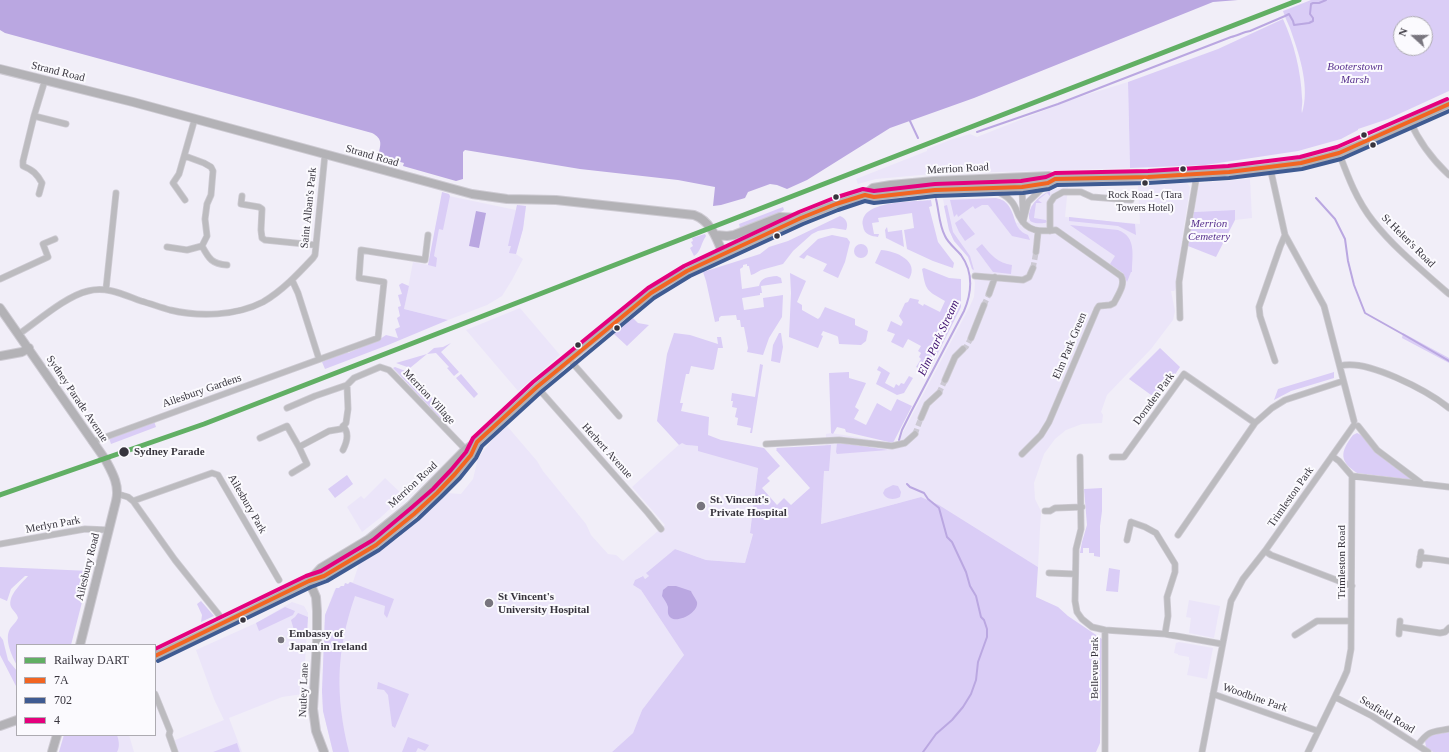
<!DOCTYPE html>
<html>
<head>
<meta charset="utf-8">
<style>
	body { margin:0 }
	#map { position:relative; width:1449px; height:752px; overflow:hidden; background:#f1eef8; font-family:Georgia,serif }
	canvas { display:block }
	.legend { position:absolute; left:16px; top:644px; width:140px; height:92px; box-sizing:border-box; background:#fbfafe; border:1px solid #adabb1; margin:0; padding:5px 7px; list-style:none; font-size:12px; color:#37343d }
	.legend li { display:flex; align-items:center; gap:8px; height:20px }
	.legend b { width:20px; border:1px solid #adabb1 }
	.north { position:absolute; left:1393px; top:16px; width:40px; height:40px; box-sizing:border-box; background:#fbfafe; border:1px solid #adabb1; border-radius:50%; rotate:291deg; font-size:11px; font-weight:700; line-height:16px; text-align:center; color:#37343d }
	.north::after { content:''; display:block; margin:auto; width:14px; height:18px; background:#78757e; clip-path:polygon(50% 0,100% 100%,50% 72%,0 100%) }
</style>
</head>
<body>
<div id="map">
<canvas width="1449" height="752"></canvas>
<ul class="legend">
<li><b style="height:5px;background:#61af64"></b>Railway DART</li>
<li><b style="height:5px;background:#f26522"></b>7A</li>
<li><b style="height:5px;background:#3f5b92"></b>702</li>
<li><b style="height:5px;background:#e5007d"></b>4</li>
</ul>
<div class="north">N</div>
</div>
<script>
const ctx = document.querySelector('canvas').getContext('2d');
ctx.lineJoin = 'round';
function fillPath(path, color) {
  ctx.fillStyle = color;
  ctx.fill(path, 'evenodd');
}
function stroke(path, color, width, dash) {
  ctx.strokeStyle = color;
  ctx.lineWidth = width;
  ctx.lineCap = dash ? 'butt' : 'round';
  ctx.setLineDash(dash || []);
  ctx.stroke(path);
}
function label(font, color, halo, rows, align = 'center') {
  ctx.font = font + ' Georgia,serif';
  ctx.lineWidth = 4;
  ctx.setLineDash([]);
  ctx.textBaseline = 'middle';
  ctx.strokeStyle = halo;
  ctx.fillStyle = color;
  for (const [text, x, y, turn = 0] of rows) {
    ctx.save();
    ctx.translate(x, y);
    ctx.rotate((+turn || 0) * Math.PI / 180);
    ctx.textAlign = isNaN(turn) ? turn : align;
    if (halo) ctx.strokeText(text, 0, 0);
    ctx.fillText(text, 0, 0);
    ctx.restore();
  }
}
fillPath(new Path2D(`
	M1128,82L1130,168L932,174L876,179L858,184L856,179L922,153L927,151V149L950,140L970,134L977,137L1073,99Z
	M1250,179L1252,218L1235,220V210L1194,212L1199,183Z
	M1187,183L1190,187L1177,274L1176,288L1174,291H1171L1175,311L1173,320L1151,349L1107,395L1101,412L1103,415L1102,423L1082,424L1066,430L1055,439L1044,454L1034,483L1035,499L1041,511L1038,567L939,505L921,497L821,524L826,434L831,433L893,443L899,440L970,306L974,297L975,283L972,269L968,257L954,241L949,230L943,199L996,198L1004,201L1008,204L1016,223L1030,220L1029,216L1031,207L1040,196L1048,191L1068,187L1065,217L1140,224L1138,186Z
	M449,196L516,210L517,205L526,206L523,229L516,254L523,259L512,280L502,296L487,305L448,320L404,309L413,262L428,265L441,200Z
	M520,308L560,355L518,391L466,330Z
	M507,426L537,461L543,471L586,524L591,535L608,554L616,555L623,561L665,525L632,487L682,442L686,445L698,446L758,467L750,532L753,533L745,563L706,560L675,549L647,572L649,576L645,579L642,576L635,580L633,585L641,590L684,655L642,710L633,733L612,752H333L323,711L322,691L325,615L334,591L336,588H339L341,586H344L345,583L348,585L350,582H353L359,564L371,557L395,539L396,540L401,536L400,535L447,493L461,494L473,479L478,458L494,438Z
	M385,478L404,496L380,518L362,532L347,507L361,496L364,499Z
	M1189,600L1220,606L1214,638L1189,633L1191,618L1186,617Z
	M292,602L304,606L308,613L303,694L282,697L229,718L242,752H178L173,741L224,720L214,699L196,650L256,623Z
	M1179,642L1213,648L1207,679L1187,675L1190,661L1189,660V657L1178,655V654L1174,653L1176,643Z
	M64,735H129L134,752H59Z`), '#ebe5f9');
fillPath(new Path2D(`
	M1311,0H1449V91L1388,119L1358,129V130L1341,139L1298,151L1205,165L1130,168L1128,82L1218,49L1283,19C1294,43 1301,71 1302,98C1303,103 1301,109 1302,113C1310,88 1300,57 1292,34C1290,26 1285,19 1283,11ZM1401,24H1425V48H1401Z
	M1050,191V196L1047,193L1038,200L1042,203H1036L1034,218L1046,220L1047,222L1045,223C1042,223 1036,224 1032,222C1029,221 1029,217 1029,214C1031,203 1040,195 1050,191Z
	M442,192L449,194L450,196L443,230L439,229L434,256L437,258L436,267L428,265Z
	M996,198C1000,199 1004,200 1007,204C1017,215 1012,229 1028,235L1030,240L1012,236L988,205H982L975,209L973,206L958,217L957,214L954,217L950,200Z
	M931,200L932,206L929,207L938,242L954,263L953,268L933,261L907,249L904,230L914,228L912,213L878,218L879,222L872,223L874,234H879L878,237C872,236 864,235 863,226C858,200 913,202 931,200Z
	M517,205L526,206L523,229L516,254L509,253L511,246H508Z
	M947,205L953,232L970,256L974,270L972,269L968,257L954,241L949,230L944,206Z
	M783,207L784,210L781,212L740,228L739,224Z
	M1235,210V220L1216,257L1188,246L1194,212Z
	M840,216C846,218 849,224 846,230L833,228L818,231L812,234L793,251L783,264L761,270L754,274L751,275L749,266H747V264L743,265V267L740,269L742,289L759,286C761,277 768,277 777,276L781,278L782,283L761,286L762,293H760V295L742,298L744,310L764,307L763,298L783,295L782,317L769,338L763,355L747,352L748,348L744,327H741L740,320H737L736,315L721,316L719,318V321L715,322L706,281L703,272L760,254L769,247L788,241Z
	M1069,217L1135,224L1136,235L1118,226L1069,221Z
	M962,218L975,234L965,241L959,232L955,223Z
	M1070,225L1118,230C1137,237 1132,256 1132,272H1131L1127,282L1123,273L1110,264L1115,256Z
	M887,227L888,232L902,230L904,247L886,238L885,230Z
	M705,234L706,236C701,243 701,252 694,256L690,248L693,246L691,242L693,241L692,238Z
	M832,235L847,238L850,242L845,262L838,278L823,271L827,264L807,255L804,259L799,257L818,239Z
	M982,244C991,255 998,263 1012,265L1011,274L993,272L976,249Z
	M854 251a7 7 0 1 1 14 0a7 7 0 1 1-14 0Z
	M881,250C896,251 920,261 909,279L875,263Z
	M924,268L949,278L961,279V307L928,373L916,367L921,359L919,357L921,353L918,351L921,346L908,339L903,348L891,342L895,334L887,331L891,321L901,326L903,322L899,316L905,303L908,302L910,298L919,300L918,303L923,306L924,304L940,312L945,301C926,290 926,291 922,269Z
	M790,273L806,281L797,302L802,305V310L818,319L820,317L825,307L855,319V325L868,331L866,341L861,345L839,344L838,337L837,336L823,331L821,335L823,336L818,348L789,337L791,293Z
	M402,283L409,286L404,309L448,320L388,345L325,369L322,362L347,351L348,353L380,339L386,335L398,338L395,329L400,327L397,318L400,316L398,307L401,306L398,295L402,294L399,285Z
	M633,318L638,323L649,325L627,346L614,334Z
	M674,333L690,335L718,344L717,337H721L723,348H718L714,369L712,370L691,366L689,374H686L680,403H683L681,411L709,417L708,435L721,440L764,448L780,466L767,478L770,481L762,488L777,505L784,498L791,505L810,488L776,450L777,449L776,448L831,445L829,471H824L821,524L921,497L939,505L1038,567L1036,597L1058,607L1068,616L1102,639L1100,743L1096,752H612L633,733L642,710L684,655L641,590L633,585L635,580L643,576L645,579L649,576L646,573L675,549L706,560L745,563L753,534L750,533L758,468L698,451V446L686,445L682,443L679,445L657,421L667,354Z
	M779,333H781L783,347L780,363L771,361L773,345Z
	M1403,333L1449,358V363L1402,338Z
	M451,343L441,352L459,372L454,376L447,368L449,367L436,353L427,354L410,368L396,363L427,354L434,348L443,347Z
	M1160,348L1180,367L1158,400L1129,379Z
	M760,364L763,365L752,433H750L751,428L737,425L738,418L735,417L737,408L732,407L733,401H731L732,393L755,397Z
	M879,366L890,373L885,383L894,388L896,384L899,386L901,383L904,384L909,376L913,378L904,393L897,395L876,384L881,372L877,370Z
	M395,367L408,372L451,418L445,423L393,368Z
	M849,372V378L866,383L855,407L859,410L854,419L866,425L877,403L891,411L897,399L912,406L893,443L846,432L845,429L837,427L833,434L831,433L829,373Z
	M1334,372V378L1291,391L1274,400L1278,389Z
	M461,374L478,394L474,398L456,378Z
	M154,421L156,427L111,444L109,438Z
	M1357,433C1363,435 1365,440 1369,444C1381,459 1398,469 1414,480L1357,473C1339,461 1340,452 1353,435Z
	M837,443H841L888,450L837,454L836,452Z
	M347,475L353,484L335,498L328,489Z
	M893,485L898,486L901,492L900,497C894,500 886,500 883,493L885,489Z
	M1102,488V511L1100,526V557L1094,556V553H1089V548H1083V553H1080L1082,542L1087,525L1084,489Z
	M0,567L90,571L71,645H17V665C12,657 5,641 9,631C11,626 16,623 18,618C17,613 13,611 11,607C7,596 22,583 28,576H25L11,589L7,601L0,598Z
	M1109,568L1120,570L1118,592L1106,591Z
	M350,582L394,599L387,618L384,614L385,606L355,596C336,651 335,695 349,752H333L323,711L322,691L325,615L336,588H339L341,586H344L345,583L348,584Z
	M201,601L214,616L201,622L202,615L197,604Z
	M285,607L295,611L293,615L259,631L256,623Z
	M298,613L308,617L307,634L300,636L297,629L294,630L291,620L295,617Z
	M0,636L3,640L8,660L17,671V688L0,655Z
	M378,682L409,694L395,728L392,726L388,695L384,690L377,689Z
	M1449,732V752H1433L1426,747L1425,741L1430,735Z
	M64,735H117C119,741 120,747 117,752H59Z
	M408,737L429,745L425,751L418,748L416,752H402Z
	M237,743L240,752H213Z`), '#dacdf6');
fillPath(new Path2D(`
	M0,0H1238L1213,2L974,98L890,128L807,180L787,189L777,185L770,184L748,192L745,198L721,205L713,206L715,187L678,180L580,169L465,150L463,152V179L456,181L403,166L404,163L378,156C381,144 383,139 372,133L5,33L0,30Z
	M476,211L486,213L479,248L469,246Z
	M668,586H676L691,591C692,594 696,599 697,602C699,612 679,623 671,618C667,615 668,611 668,607C667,603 664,599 662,596L663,590Z`), '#baa7e1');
stroke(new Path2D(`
	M910,121L918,138
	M977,132L1058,104L1231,37C1237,36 1243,32 1250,31L1285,16L1289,14L1293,21L1294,25L1309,23L1313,21V18L1310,14L1311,4L1313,3H1319L1326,0
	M1316,198L1335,219L1345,239L1348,261L1354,285L1365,313L1406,336L1449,361
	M899,440L902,430L911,412L964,311C972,292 974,273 961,255C956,249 948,243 945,236C939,225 939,211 936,199
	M907,484L910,487L924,493L928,499L939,508L947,537L952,542L966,572L970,586L976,596L981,617L984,620L987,629V637L978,662L976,680L971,694L963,707L952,720L936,734L923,752`), '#baa7e1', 2);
stroke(new Path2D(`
	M1033,268L1036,252
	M984,305L989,294
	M963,349L966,347L971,338
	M939,393L945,380
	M915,434L921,418`), '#ccc9d3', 5.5, [5.5, 3]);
const street = new Path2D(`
	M34,116L66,124
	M1410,121C1419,142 1432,159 1449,175
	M1339,153C1348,177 1357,201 1373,221C1395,249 1423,271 1449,294
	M1270,167L1285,235L1324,306L1354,421
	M1022,187L1023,214
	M991,189C998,192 1005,194 1010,200C1015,204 1016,210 1019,216C1027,232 1040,232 1056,230L1121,276C1126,284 1118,295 1114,303L1110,305L1099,306L1097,309L1049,422L1041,435L1022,454
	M39,194L42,183C37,174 33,170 23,166V161L34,116L45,80
	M242,196L241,204L259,207L262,209L261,230L262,238L265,240L315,245
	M185,200L173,183L179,174L195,118
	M1023,222L1028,202L1048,183
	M1050,231V203L1054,197L1063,192H1081L1092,197L1131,200
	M202,246C209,259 212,264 227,265
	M167,247L187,250L202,246L207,236L205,219L207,204L211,195L213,171L211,167L204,163L185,156
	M1036,252L1038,232
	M975,276L1023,280L1029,277L1033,268
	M0,279L48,257L43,244L55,239
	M292,280L298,293L319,359
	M106,289L116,193
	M989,294L995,277
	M1180,318L1179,282L1181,269L1197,174
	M19,334C38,321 66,296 88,291C107,286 124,295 141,301C151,304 160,307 170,310C199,317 236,316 263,302C282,291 298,274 313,258L315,255L325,154
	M971,338L984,305
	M569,359L619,416
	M1275,361L1260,316L1259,307L1280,247L1285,235
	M1340,366C1366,358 1428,391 1449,408
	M945,380L955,357L963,349
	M537,387L648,513L661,529
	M287,408L315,396L347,385L354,378L380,367L389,370L395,376L468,452
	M921,418L927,404L939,393
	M1358,426L1377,450L1421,483
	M260,438L287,426L299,447
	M92,442L378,338L384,282L359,278L361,250L425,260L428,235
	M766,444L839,440L892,446L905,443L915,434
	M343,450C347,442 350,433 343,426
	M1332,456L1339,461L1352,476
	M1080,457L1081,529L1076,549L1075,601L1077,612L1082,619L1092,627L1105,630L1165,634L1222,644
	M1112,457H1124L1184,374L1255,423
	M292,473L307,464L299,447L329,431L341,429L346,423L348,409L347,385
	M1352,476L1449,487
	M118,494L128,497L133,501L175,560L219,615
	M133,501L212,473L218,475L279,580
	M1045,511H1050L1055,508L1082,507
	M1178,535L1255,423L1272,408L1285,400L1343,381
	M1127,540L1131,522L1145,527L1156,533L1175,564V572L1167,597L1168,616L1165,634
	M0,544L85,529L109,530
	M1265,551L1271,555L1352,586
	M1420,557L1449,561
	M1419,565L1421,552
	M1049,573L1075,574
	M1400,627L1440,633L1445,632L1449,628
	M1399,634L1400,621
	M1295,635L1317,621H1351
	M155,694L170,731L169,735L175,752
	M1213,694L1318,731
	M1335,697L1372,716L1428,752
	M1418,745C1429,730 1432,732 1449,729
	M1105,752V630
	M1202,752L1231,601L1243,579L1265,551L1354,425
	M1308,752L1343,680L1347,671L1351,649L1352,476`);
const secondary = new Path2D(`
	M0,69L133,102L472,194L507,199L556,200L694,215C711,221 717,239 723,254
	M865,195L874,197L909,192L935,190L1022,187L1048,183L1055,179
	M716,235L727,236L734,235L780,217L801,218
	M0,308L105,459C112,472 120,485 116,501L80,645
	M0,356L22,352L29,348
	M309,581L321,568L369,539L410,506L465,450L477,442L564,363L651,293L667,282L706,262L801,218L836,204L865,195L873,188L891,185L934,181L1049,176L1055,179C1107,178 1158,176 1210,173C1250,170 1291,167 1330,156C1371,143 1410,121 1449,104
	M309,581L316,597L317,611V641L313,709L316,731L324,752
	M155,656L225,623L309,581L324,576L367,551L392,532L437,493L455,474L471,455L477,442
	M0,726L17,720
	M52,752L57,735`);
stroke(street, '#cdcad2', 7);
stroke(secondary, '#cdcad2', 10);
stroke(street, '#bcbbbf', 5.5);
stroke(secondary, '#b3b2b6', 8);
stroke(new Path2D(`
	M155,656L309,581L324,576L376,545L414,514L437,493L455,474L471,455L477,442L537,387L651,293L687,271L801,218L836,204L865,195L874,197L935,190L1022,187L1048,183L1055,179L1148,177L1229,172L1301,163L1339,153L1449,104`), '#f26522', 4);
stroke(new Path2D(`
	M158,661L311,587L327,581L379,550L418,519L441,497L460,478L476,458L482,446L541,392L654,298L690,276L803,224L838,210L865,201L874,203L935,196L1023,193L1049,189L1057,185L1148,183L1229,178L1302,169L1341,159L1449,111`), '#3f5b92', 4);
stroke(new Path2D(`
	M155,649L306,576L321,571L373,540L410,509L433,489L451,470L466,452L473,438L533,382L648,288L684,266L799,212L834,198L863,189L874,191L935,184L1021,181L1046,177L1055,173L1148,171L1228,166L1300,157L1337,147L1447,99`), '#e5007d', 4);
stroke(new Path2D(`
	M0,495L204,424L1299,0`), '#61af64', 5);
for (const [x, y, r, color] of [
	[1364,135,3.5,"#37343d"],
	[1373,145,3.5,"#37343d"],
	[1183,169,3.5,"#37343d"],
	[1145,183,3.5,"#37343d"],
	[836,197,3.5,"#37343d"],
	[777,236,3.5,"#37343d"],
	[617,328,3.5,"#37343d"],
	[578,345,3.5,"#37343d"],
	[124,452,5.5,"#37343d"],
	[701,506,5,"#78757e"],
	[489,603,5,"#78757e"],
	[243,620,3.5,"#37343d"],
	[281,640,4,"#78757e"]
]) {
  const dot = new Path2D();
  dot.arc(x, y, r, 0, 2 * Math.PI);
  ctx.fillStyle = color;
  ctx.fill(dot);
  stroke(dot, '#fbfafe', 1.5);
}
label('10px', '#37343d', '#fbfafe', [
	["Rock Road - (Tara",1145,195],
	["Towers Hotel)",1145,208]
]);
label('italic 11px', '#57308d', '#fbfafe', [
	["Booterstown",1355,67],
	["Marsh",1355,80],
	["Merrion",1209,224],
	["Cemetery",1209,237]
]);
label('11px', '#37343d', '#fbfafe', [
	["Strand Road",58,72,14],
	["Strand Road",372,156,16],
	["Merrion Road",958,169,-3],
	["Saint Alban's Park",309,208,-84],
	["St Helen's Road",1408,241,45],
	["Elm Park Green",1070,346,-67],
	["Ailesbury Gardens",202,391,-19],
	["Merrion Village",429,397,47],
	["Sydney Parade Avenue",77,399,56],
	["Dornden Park",1154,399,-54],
	["Herbert Avenue",607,451,48],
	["Merrion Road",413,485,-43],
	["Trimleston Park",1291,497,-55],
	["Ailesbury Park",247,504,60],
	["Merlyn Park",53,525,-10],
	["Trimleston Road",1342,562,-90],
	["Ailesbury Road",88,567,-76],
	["Bellevue Park",1095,668,-90],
	["Nutley Lane",304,690,-88],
	["Woodbine Park",1255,698,19],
	["Seafield Road",1387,715,31]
]);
label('bold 11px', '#37343d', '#fbfafe', [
	["Sydney Parade",134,452]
], 'left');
label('bold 11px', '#37343d', '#fbfafe', [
	["St. Vincent's",710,500],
	["Private Hospital",710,513],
	["St Vincent's",498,597],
	["University Hospital",498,610],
	["Embassy of",289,634],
	["Japan in Ireland",289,647]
], 'left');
label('italic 12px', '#3f116f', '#fbfafe', [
	["Elm Park Stream",939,338,-65]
]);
</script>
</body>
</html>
